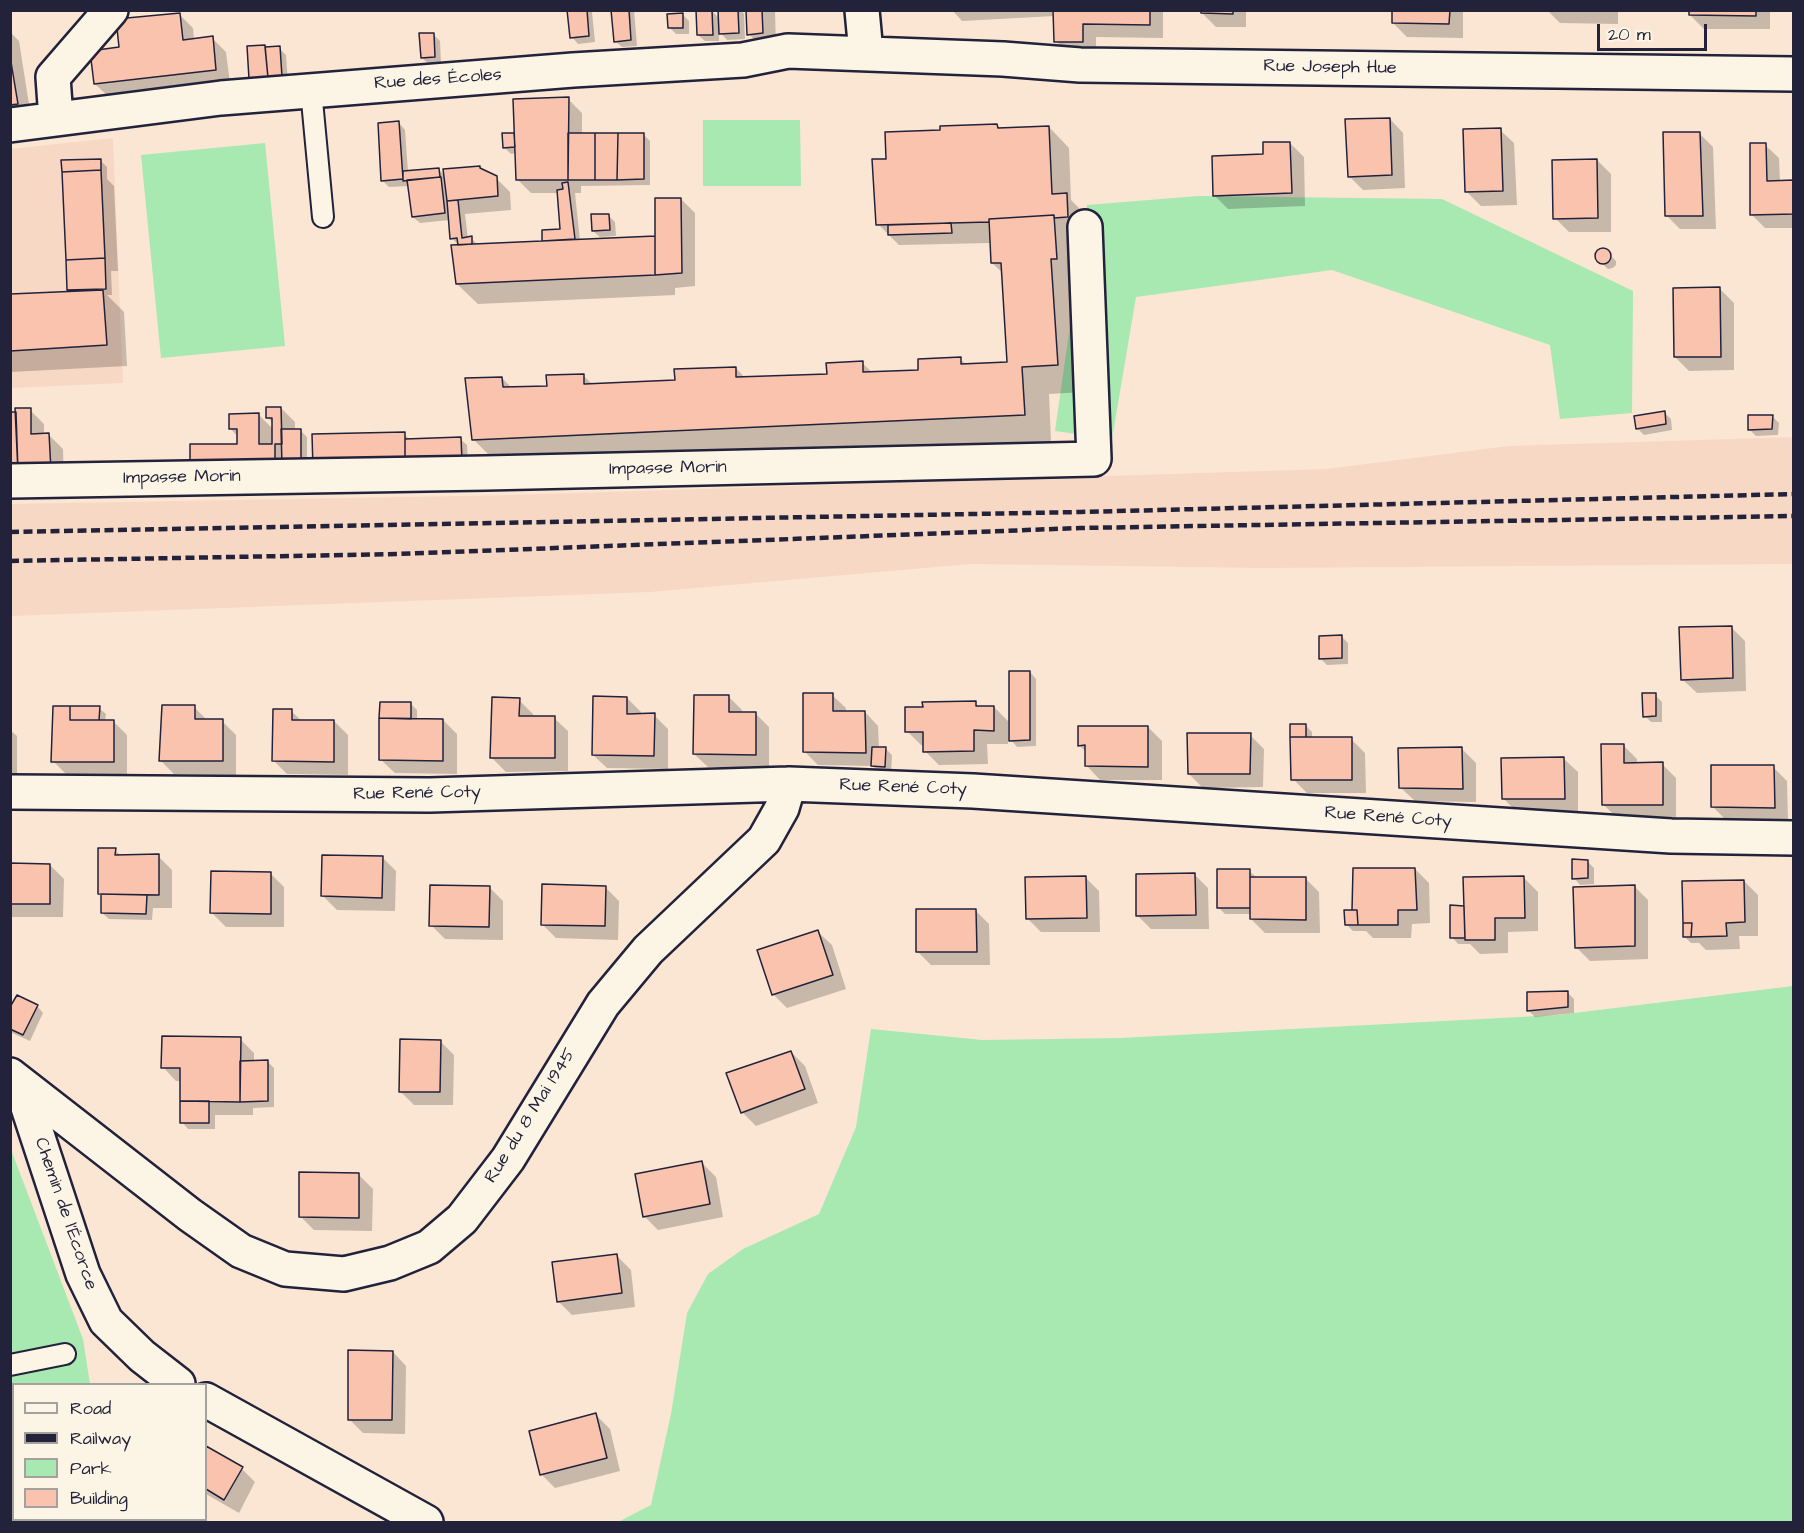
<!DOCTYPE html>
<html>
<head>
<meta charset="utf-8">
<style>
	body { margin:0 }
	#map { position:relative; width:1804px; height:1533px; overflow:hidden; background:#fbe6d4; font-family:"Architects Daughter",sans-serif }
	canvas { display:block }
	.frame { position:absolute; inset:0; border:12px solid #22223b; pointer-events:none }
	.legend { position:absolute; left:12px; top:1383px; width:195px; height:138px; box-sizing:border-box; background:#fcf5e5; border:2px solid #a5a1a1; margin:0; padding:8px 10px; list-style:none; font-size:18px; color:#22223b }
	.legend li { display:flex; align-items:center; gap:12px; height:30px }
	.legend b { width:30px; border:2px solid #a5a1a1 }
	.scale { position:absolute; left:1597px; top:24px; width:110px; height:27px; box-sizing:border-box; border:3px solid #22223b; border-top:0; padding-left:8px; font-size:18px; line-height:21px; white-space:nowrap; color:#22223b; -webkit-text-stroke:4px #fcf5e5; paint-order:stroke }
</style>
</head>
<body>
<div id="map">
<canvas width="1804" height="1533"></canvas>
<div class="frame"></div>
<ul class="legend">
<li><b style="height:8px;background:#fcf5e5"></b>Road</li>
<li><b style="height:8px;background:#22223b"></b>Railway</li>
<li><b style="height:16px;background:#a8e8b1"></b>Park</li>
<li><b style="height:16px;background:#fac3ad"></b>Building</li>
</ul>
<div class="scale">20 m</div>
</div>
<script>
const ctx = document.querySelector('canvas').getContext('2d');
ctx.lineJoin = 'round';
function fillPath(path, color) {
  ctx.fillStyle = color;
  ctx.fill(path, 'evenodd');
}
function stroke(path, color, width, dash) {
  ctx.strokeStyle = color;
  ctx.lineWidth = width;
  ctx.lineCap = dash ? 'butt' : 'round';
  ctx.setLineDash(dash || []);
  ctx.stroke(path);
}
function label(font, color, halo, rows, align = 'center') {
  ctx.font = font + ' "Architects Daughter",sans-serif';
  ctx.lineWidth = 5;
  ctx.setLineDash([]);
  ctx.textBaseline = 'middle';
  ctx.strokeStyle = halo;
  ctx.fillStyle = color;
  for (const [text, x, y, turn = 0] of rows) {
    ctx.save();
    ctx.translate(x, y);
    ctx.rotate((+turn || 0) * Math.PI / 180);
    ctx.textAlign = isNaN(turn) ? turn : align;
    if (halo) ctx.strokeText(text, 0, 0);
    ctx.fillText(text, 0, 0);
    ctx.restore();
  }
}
fillPath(new Path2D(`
	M113,138L123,383L11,388L10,149Z
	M1794,437L1793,564L1263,568L971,564L650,592L11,616V504L512,495L1326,469L1509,446Z`), '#f7d8c5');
fillPath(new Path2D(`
	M703,120H800L801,186H703Z
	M265,143L285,346L161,358L141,155Z
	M1198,196L1442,199L1633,291L1632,413L1560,419L1550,345L1332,270L1136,297L1112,439L1055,431L1087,205Z
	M1793,986V1522H618L651,1505L671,1414L687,1313L708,1274L743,1249L819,1214L856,1127L871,1029L982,1040L1121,1038L1558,1015Z
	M10,1147L83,1339L90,1384H14V1520H111V1522H11Z`), '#a8e8b1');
fillPath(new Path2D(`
	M569,10H590L592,12L595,42L578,44L572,37Z
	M612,10H634L637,46L622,47L615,41Z
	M720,10H741L744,14L745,39L727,40L719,31V41H705L698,35L712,11L720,19Z
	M748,10H775L776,47L763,48L749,34Z
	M952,10H1163V38L1096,37V55H1070L1056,41L1055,16L962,21Z
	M1202,10H1246V27H1216L1202,13Z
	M1394,10H1463V38L1407,37L1393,23Z
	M1547,10H1618V24L1560,23Z
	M1690,10H1770V29H1704L1690,15Z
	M179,14L193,28L194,40L212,38L226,52L230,83L109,97L95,84L120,49Z
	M682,14L689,21V34H676L669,27Z
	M10,32L19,41L31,117L10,116Z
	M433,34L440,41L441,63L429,64L422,58Z
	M279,48L286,55L288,83L257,85L250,79Z
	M568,99L582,113V135H644L650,141V185L581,186V193H575L580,241L657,237L681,199L695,213V286L675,288V295L478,304L457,284L460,247L452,238L450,220L420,223L413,217L409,186L389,187L382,180L399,123L405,130L408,172L439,170L445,176L483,171L496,178L510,192L511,210L465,214L468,239L471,238L478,245L546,243L544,241L562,230L558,193H531L517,179L516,153L511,154L504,147L513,134L516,137Z
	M1390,119L1403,133L1405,188L1363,190L1349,176Z
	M997,126L1000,129L1049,127L1069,148L1071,200L1087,216L1084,392L1049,394L1051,442L501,467L474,440L502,378L512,388L548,387L583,375L593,385L677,382L736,368L745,378L828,375L862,363L873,373L919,372L960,359L967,365L1009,364L1004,274L992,263L991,243L899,245L878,224L888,160L941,132Z
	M1500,130L1514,143L1517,205L1481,206L1467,192Z
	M1699,133L1713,147L1716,229H1680L1666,215Z
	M1290,143L1304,157L1305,206L1228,209L1214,195L1265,156Z
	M1765,145L1779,158L1780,182H1794V228H1765L1751,214Z
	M100,160L107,167V179L114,186L118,271H111L112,295H107L124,312L127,366L10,372V296L72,293L69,290Z
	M1597,160L1611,174V232H1569L1555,218Z
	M608,215L615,222L616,236L600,237L593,231Z
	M1601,250H1605L1616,261V265L1613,268L1608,269L1597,259V255Z
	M1720,289L1734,303V370L1689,371L1675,357Z
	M281,408L295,422V430H300L307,437V471H288L239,445L238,437L230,428L258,414L274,430V424L268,418Z
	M30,410L44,424V435H49L63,449L64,485L26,478Z
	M1664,412L1671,419L1672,430L1644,435L1637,428Z
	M1772,416L1779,423L1778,435L1756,436L1749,429Z
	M404,434L410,440L460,439L467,445L468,467L328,482Z
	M1731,627L1745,641L1746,691L1697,693L1683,680Z
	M1342,637L1348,643V664L1327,665L1321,659Z
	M1030,672L1036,679V746L1017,747L1011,740Z
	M832,695L846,708V713L865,712L878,726L879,749H886L892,755L891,773L879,772L873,766L818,765L804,751Z
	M1655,695L1662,702V722H1651L1645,716Z
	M728,696L742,710V713H755L769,727V768L708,767L694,754Z
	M627,698L641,712V715H654L668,729V769L607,768L593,755Z
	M519,700L533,714V718H554L568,731V771L506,772L492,758Z
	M975,703L980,708L994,707L1008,721V744H987L988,764L939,765L925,751V745H921L907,731Z
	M411,704L417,710V720H443L457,734V774L395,773L381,760Z
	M194,707L208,721H222L236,735V775L174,774L161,761Z
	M99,708L106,714L105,721H113L127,735V776L67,775L53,761Z
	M291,711L302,721H334L348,735V775L287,774L273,760Z
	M1305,725L1312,732V739H1351L1365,753L1366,793H1307L1293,779Z
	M1148,727L1162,741V780H1100L1087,766V753L1079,745Z
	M10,730L17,736V775H10Z
	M1250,735L1264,749L1263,787L1203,788L1189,774Z
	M1623,745L1637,759V765L1662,764L1676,778V819L1617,818L1603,804Z
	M1462,749L1476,763V802L1415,801L1401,788Z
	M1564,759L1578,772V812H1517L1503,798Z
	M1773,767L1787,781L1788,821L1726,820L1712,806Z
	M115,850L122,857L158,856L172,870V908H153L152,920L109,919L102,913V896L100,893Z
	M383,858L396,871L395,911L337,910L323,896Z
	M1588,862L1594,868V884L1580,885L1574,878Z
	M10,864L50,865L64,879L63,917H10Z
	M1415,869L1429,883L1430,923L1412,924L1411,938H1373L1366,931H1353L1347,925L1356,912Z
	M1249,871L1256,877L1305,878L1319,892L1320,933H1265L1251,919V914H1225L1219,908Z
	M271,874L284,887V927H226L212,913Z
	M1194,874L1208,888L1209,929H1151L1137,915Z
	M1086,878L1099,891L1100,932H1041L1027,918Z
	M1524,878L1538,892V931L1508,932V953L1480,954L1470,944H1458L1452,937L1465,907Z
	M1744,881L1758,895V936H1739L1740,949L1706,950L1699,943H1691L1684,936Z
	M1634,886L1648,900V959L1590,961L1576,947Z
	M489,887L503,901V940L445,939L431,925Z
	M605,887L619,901L618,940L556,938L542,924Z
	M975,910L989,924L990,965H931L917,951Z
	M818,932L832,945L846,989L787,1008L773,994Z
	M1567,992L1574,999V1013L1535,1017L1529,1011Z
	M37,1006L43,1013L30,1041L10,1032V1011Z
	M240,1039L254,1053V1062H268L274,1068V1107L253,1108V1115H215V1129H188L182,1122V1081H176L163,1067Z
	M440,1041L454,1055L453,1105H414L400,1091Z
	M791,1052L805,1066L818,1103L756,1126L742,1112Z
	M702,1163L716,1177L723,1217L658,1230L644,1216Z
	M359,1175L373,1189L372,1231L314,1230L300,1216Z
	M617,1256L631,1270L635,1307L572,1315L558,1301Z
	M393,1352L406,1366L405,1434L363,1433L349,1419Z
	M596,1415L610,1429L620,1471L555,1488L541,1474Z
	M206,1448L242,1469L255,1482L239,1513L206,1494Z`), '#0003');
const building = new Path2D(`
	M567,10H587L589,36L570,38Z
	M611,10H629L631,40L614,42Z
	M696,10H712L713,35H697Z
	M718,10H738L739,33L719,34Z
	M746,10H762L763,33L747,35Z
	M1053,10H1150V25L1083,24V42H1054Z
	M1201,10H1233V14L1201,13Z
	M1392,10H1450L1449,24L1392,23Z
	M1689,10H1756V16L1689,15Z
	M180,13L183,40L213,36L216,70L94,84L90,51L119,47L116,19Z
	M683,13V28H668L667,14Z
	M419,33H434L435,57L421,58Z
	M265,45L268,78L249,79L247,46Z
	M280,46L282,77L268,78L265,47Z
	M10,56L18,104L10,105Z
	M569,97L568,180H516L513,99Z
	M1390,118L1392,175L1348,177L1345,119Z
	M399,121L403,179L381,181L378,123Z
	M997,124L998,128L1049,126L1052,194L1067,193L1068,217L1054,218V215L989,219V222L876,225L872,159H886L885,132L940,130V126Z
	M1501,128L1503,191L1465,192L1463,129Z
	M1663,132H1700L1703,216H1665Z
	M502,133H514L515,147L503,148Z
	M568,133H595V180H568Z
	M595,133H618L617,180H595Z
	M618,133H644V179L617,180Z
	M1263,142H1290L1292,193L1213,196L1212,156L1263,154Z
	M1750,143H1766L1767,181L1794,180V214L1750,215Z
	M101,159V170L62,172L61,160Z
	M1597,159L1598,218L1553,219L1552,160Z
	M480,166V168L497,176L498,196L447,201L443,169Z
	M439,168L440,177L403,181V171Z
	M101,170L105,258L66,260L62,172Z
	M441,177L445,213L412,217L407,180Z
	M568,182L575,239L542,241V230L560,229L557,190L563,189L562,183Z
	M655,198H681L682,273L655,275Z
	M458,200L462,238L472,236V244L458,245L457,238L450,239L447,201Z
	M591,214H609L610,230L592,231Z
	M1054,215L1057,259H1051L1058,365L1022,367L1025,415L472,440L465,378L502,377L503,387L547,386L546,375L584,374V384L675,380L674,369L736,367V377L827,374L826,363L863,361V372L918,370V359L961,357V364L1007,362L1001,263H991L989,219Z
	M951,223L952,233L888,235V225Z
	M655,236V275L456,284L451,245Z
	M1595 256a8 8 0 1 1 16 0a8 8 0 1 1-16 0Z
	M105,258L106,289L67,290L66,260Z
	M1720,287L1721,357H1674L1673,288Z
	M103,290L107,345L10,351V294Z
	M266,407H281L282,444H275V465L190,466V444H237V429H229V414L259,413V444H272V418H266Z
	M15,408H31V434L49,433L51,471L18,472Z
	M1665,411L1666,424L1636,429L1634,416Z
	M10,412H16L18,472L10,473Z
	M1748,415H1773L1772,429L1748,430Z
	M281,429H301V465H282Z
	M405,432V467L313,469L312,434Z
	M461,437L462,461L405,463V439Z
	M1732,626L1733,678L1681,680L1679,627Z
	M1342,635V658L1319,659V636Z
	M1009,671H1030V740L1009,741Z
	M803,693H833V711H865L866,753L803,752Z
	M1642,693H1656V716L1643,717Z
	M694,695H729V712H756V755L693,754Z
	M593,696L627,697V714L655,713L654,756L592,755Z
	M492,697L520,698L519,716H555V758H490Z
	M976,701V706H994V731L974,730V751L923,752V732H905V707H923L922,702Z
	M380,702H411V719L379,718Z
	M162,705H195V719H223V761H159Z
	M53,706H70V720H114V762H51Z
	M70,706H100L99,720H70Z
	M273,709H292V720H334V762L272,761Z
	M379,718L443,719V761L379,760Z
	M1290,724H1306V737H1290Z
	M1078,726H1148V767L1085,766V745L1078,746Z
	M1187,733H1251L1250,774H1188Z
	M1290,737H1352V780H1291Z
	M1601,744H1624V763L1663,762V805H1602Z
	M872,747H886L885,767L871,766Z
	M1462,747L1463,789L1399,788L1398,748Z
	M1564,757L1565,799H1502L1501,758Z
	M1711,765H1774L1775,808L1711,807Z
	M98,848H116L115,855L159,854V895L98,894Z
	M322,855L383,856L382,898L321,896Z
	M1572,859L1588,860V878L1572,879Z
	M10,863L50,864V904H10Z
	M1353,868H1415L1417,910H1398V925H1358L1357,910H1352Z
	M1217,869H1250V908H1217Z
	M211,871L271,872V914L210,913Z
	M1195,873L1196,915L1136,916V874Z
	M1086,876L1087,918L1026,919L1025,877Z
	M1524,876L1525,918H1495V940H1465L1463,877Z
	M1250,877H1306V920L1250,919Z
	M1744,880L1745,922L1726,923L1727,936L1691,937L1692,923H1683L1682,881Z
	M542,884L606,886L605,926L541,925Z
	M430,885L490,886L489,927L429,926Z
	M1635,885V946L1575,948L1573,887Z
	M101,894L147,895L146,914L101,913Z
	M1450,905L1464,906L1465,938H1450Z
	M916,909H976L977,952H916Z
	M1344,910H1357L1358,925H1345Z
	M1683,923H1692L1691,937H1683Z
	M818,930L833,975L772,995L757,950Z
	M1568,991V1007L1527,1011V992Z
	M17,995L38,1005L23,1035L10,1029V1007Z
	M162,1036L241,1037L240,1102L180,1101V1068H161Z
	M400,1039L441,1040L440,1092H399Z
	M791,1051L805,1089L741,1113L726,1073Z
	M268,1060V1101L240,1102V1061Z
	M180,1101H209V1123H180Z
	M702,1161L710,1204L643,1217L635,1174Z
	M299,1172L359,1173V1218L299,1217Z
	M617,1254L622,1293L557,1302L552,1262Z
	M348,1350L393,1351L392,1420H348Z
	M596,1413L607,1458L540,1475L529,1431Z
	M206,1446L243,1467L224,1500L206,1489Z`);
fillPath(building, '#fac3ad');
stroke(building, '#22223b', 1.5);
const service = new Path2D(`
	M311,90L323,217
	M10,1365L65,1354`);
const minor = new Path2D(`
	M862,10L866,53
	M56,119L53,77L111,10
	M10,125L221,98L573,70L743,60L788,51L1003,59L1080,65L1794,74
	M10,481L486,473L1094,459L1085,227
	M10,792L430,795L789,784L973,791L1671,836L1794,838
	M10,1075L190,1215L241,1251L285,1269L344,1274L390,1263L429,1247L462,1219L508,1159L603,1004L648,950L764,840L782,808L789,784
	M20,1083L83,1274L106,1321L142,1356L178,1384
	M206,1400L426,1522`);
stroke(service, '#22223b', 24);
stroke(minor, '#22223b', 38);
stroke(service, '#fcf5e5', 20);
stroke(minor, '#fcf5e5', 33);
stroke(new Path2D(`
	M10,532L1080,512L1794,494
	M10,561L398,554L1080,528L1794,516`), '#22223b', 4.5, [9, 4.5]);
label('18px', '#22223b', '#fcf5e5', [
	["Rue Joseph Hue",1330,68,1],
	["Rue des Écoles",438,80,-4],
	["Impasse Morin",668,469,-1],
	["Impasse Morin",182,478,-1],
	["Rue René Coty",903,788,2],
	["Rue René Coty",417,794,-1],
	["Rue René Coty",1388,818,4],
	["Rue du 8 Mai 1945",531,1116,-58],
	["Chemin de l'Écorce",65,1214,71]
]);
</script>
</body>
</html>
